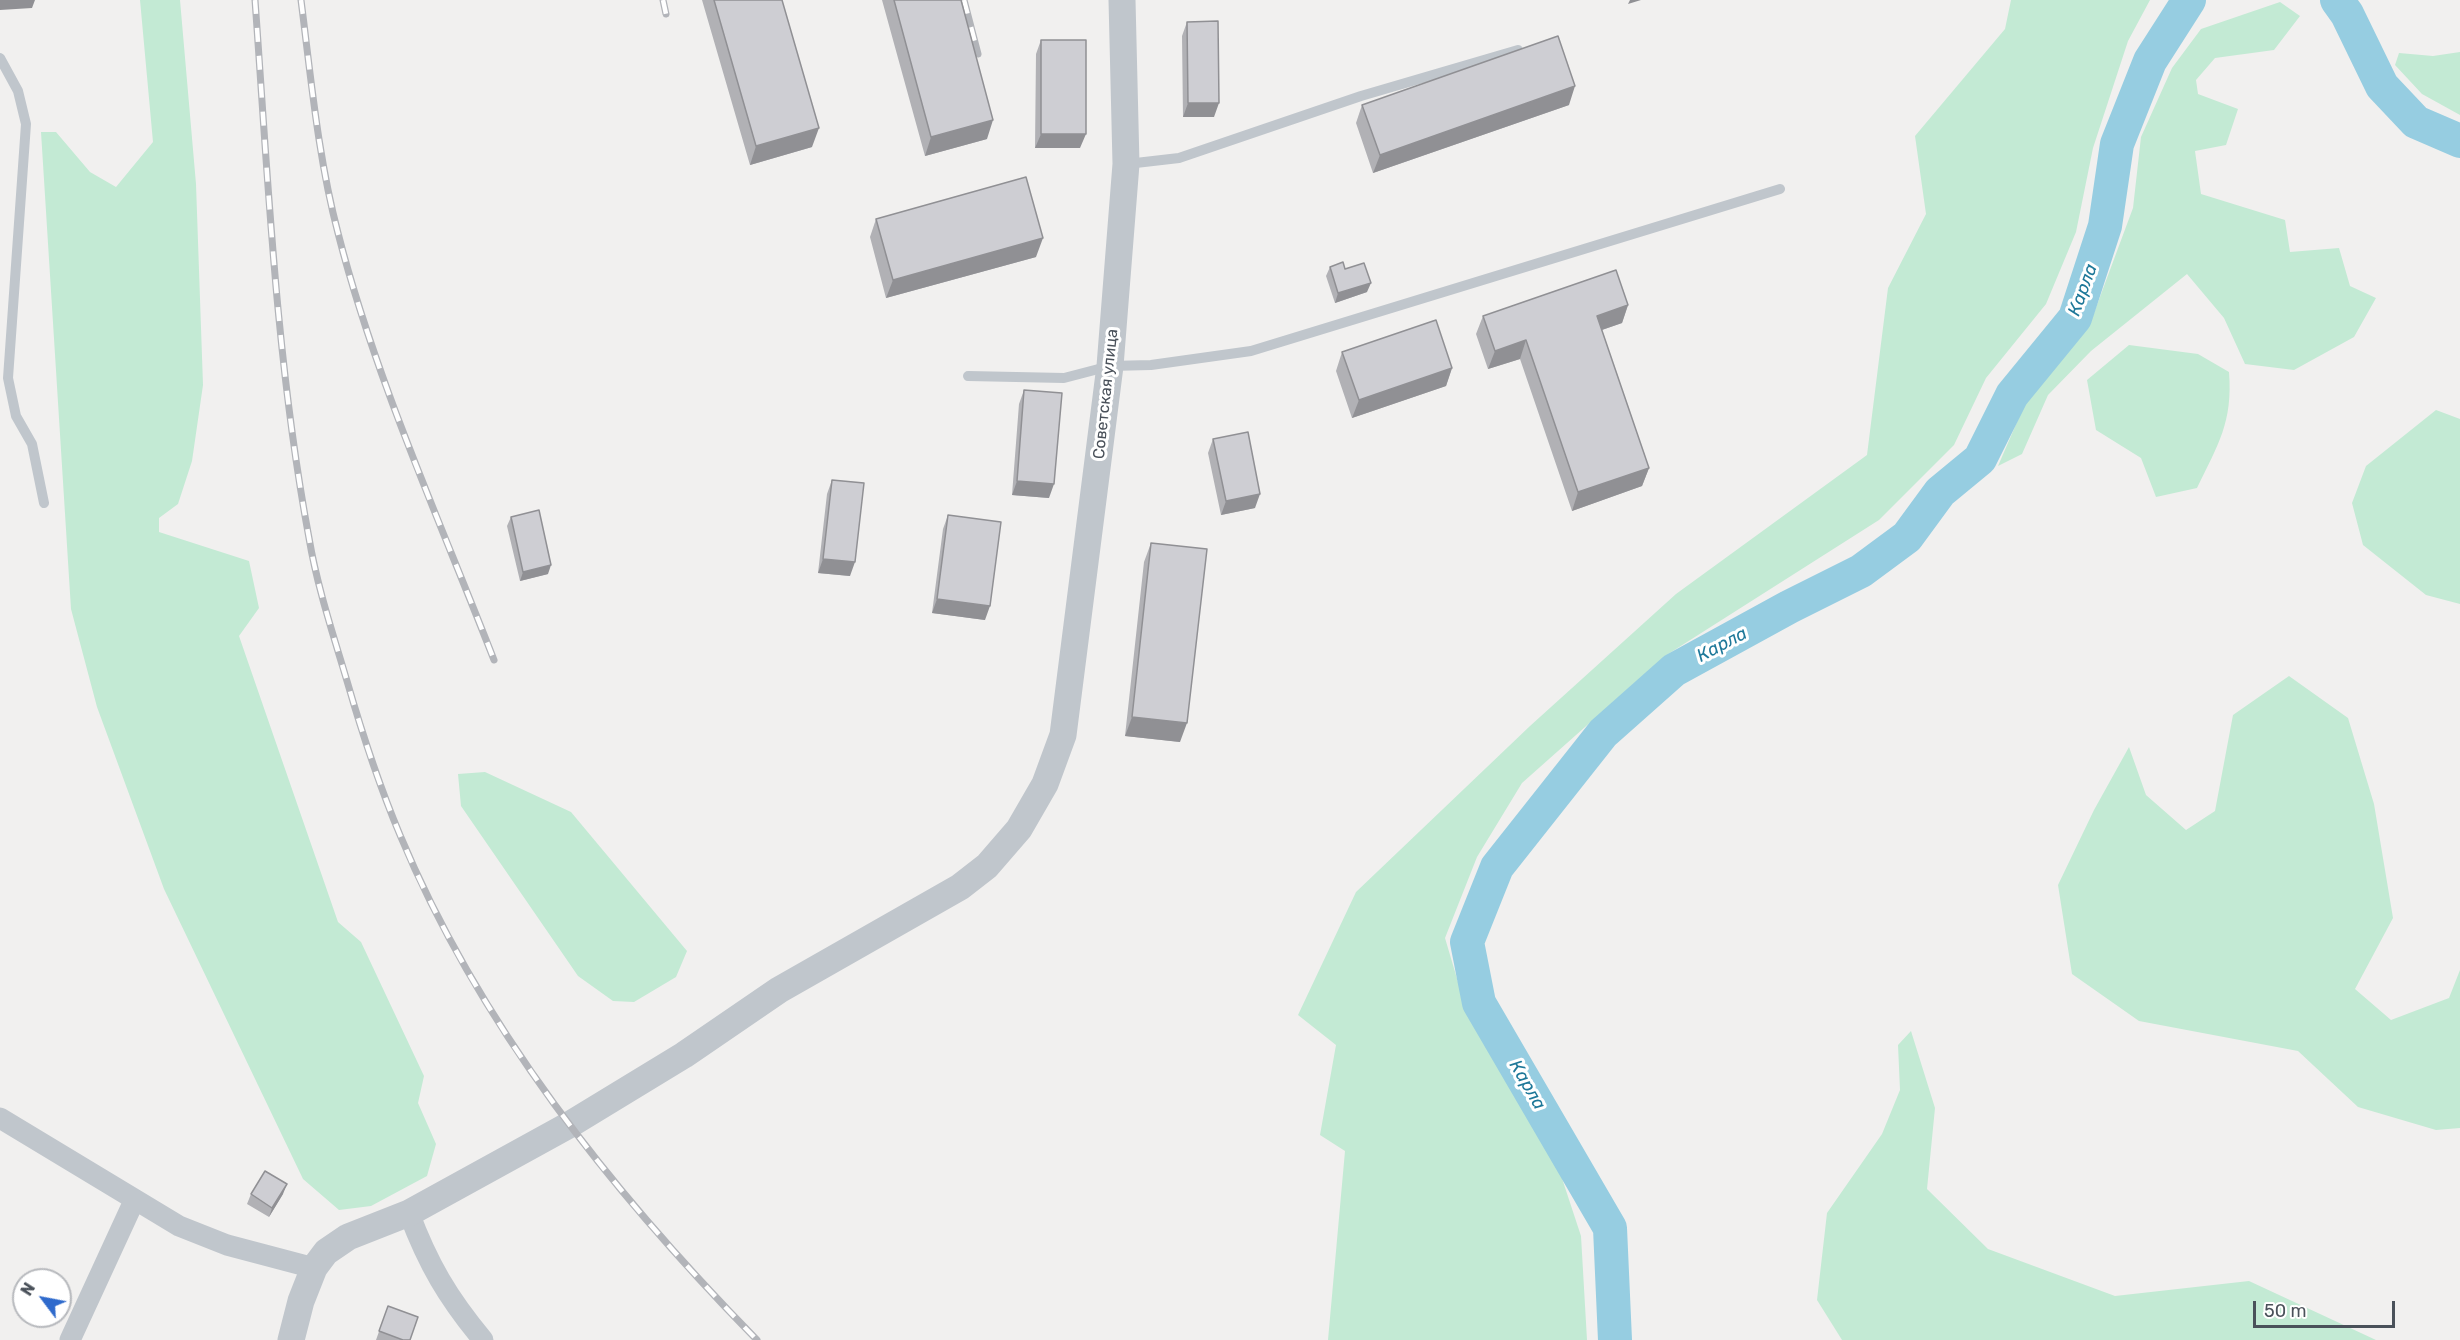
<!DOCTYPE html>
<html>
<head>
<meta charset="utf-8">
<style>
	body { margin:0 }
	#map { position:relative; width:2460px; height:1340px; overflow:hidden; background:#f1f0ef; font-family:Rubik,sans-serif }
	canvas { display:block }
	.north { position:absolute; left:12px; top:1268px; width:60px; height:60px; box-sizing:border-box; background:#fff; border:2px solid #b7b9bd; border-radius:50%; rotate:302deg; font-size:16px; font-weight:700; line-height:24px; text-align:center; color:#4a515a }
	.north::after { content:''; display:block; margin:auto; width:21px; height:27px; background:#2f6acc; clip-path:polygon(50% 0,100% 100%,50% 72%,0 100%) }
	.scale { position:absolute; left:2253px; top:1301px; width:142px; height:27px; box-sizing:border-box; border:3px solid #4a515a; border-top:0; padding-left:8px; font-size:18px; line-height:21px; white-space:nowrap; color:#4a515a; -webkit-text-stroke:4px #fff; paint-order:stroke }
</style>
</head>
<body>
<div id="map">
<canvas width="2460" height="1340"></canvas>
<div class="north">N</div>
<div class="scale">50 m</div>
</div>
<script>
const ctx = document.querySelector('canvas').getContext('2d');
ctx.lineJoin = 'round';
function fillPath(path, color) {
  ctx.fillStyle = color;
  ctx.fill(path, 'evenodd');
}
function stroke(path, color, width, dash) {
  ctx.strokeStyle = color;
  ctx.lineWidth = width;
  ctx.lineCap = dash ? 'butt' : 'round';
  ctx.setLineDash(dash || []);
  ctx.stroke(path);
}
function label(font, color, halo, rows, align = 'center') {
  ctx.font = font + ' Rubik,sans-serif';
  ctx.lineWidth = 6;
  ctx.setLineDash([]);
  ctx.textBaseline = 'middle';
  ctx.strokeStyle = halo;
  ctx.fillStyle = color;
  for (const [text, x, y, turn = 0] of rows) {
    ctx.save();
    ctx.translate(x, y);
    ctx.rotate((+turn || 0) * Math.PI / 180);
    ctx.textAlign = isNaN(turn) ? turn : align;
    if (halo) ctx.strokeText(text, 0, 0);
    ctx.fillText(text, 0, 0);
    ctx.restore();
  }
}
fillPath(new Path2D(`
	M140,0H180L196,184L203,385L192,461L178,504L159,518V532L249,561L259,608L239,636L338,922L361,942L424,1076L418,1103L436,1144L427,1176L371,1206L339,1210L303,1179L164,889L97,707L71,609L41,132H56L90,172L116,187L153,142Z
	M2011,0H2150L2128,41L2093,148L2076,232L2046,304L1986,378L1954,445L1879,520L1665,656L1522,783L1477,857L1445,938L1466,1009L1550,1142L1581,1236L1587,1340H1328L1345,1151L1320,1135L1336,1045L1298,1015L1356,892L1530,726L1676,594L1867,455L1888,288L1926,214L1915,136L2005,29Z
	M2280,2L2300,16L2274,50L2215,58L2196,80L2198,94L2238,109L2226,145L2195,151L2201,194L2285,220L2290,252L2339,248L2350,286L2376,298L2354,337L2294,370L2245,364L2224,318L2187,274L2091,351L2048,395L2022,454L1998,466L2030,392L2091,321L2133,208L2141,137L2172,68L2201,29Z
	M2460,52V115L2422,94L2395,65L2399,53L2433,56Z
	M2129,345L2198,354L2229,372C2233,422 2218,445 2197,488L2156,497L2141,458L2096,430L2087,380Z
	M2436,410L2460,419V604L2426,595L2363,545L2352,503L2366,466Z
	M2289,676L2348,718L2374,804L2393,918L2355,989L2391,1020L2449,998L2460,970V1128L2436,1130L2358,1107L2298,1051L2139,1021L2072,974L2058,885L2094,810L2129,747L2146,795L2186,830L2215,811L2233,715Z
	M485,772L571,812L687,951L676,977L634,1002L613,1001L578,976L461,806L458,774Z
	M1911,1031L1935,1108L1927,1189L1988,1249L2115,1296L2249,1281L2376,1340H1842L1817,1300L1827,1213L1882,1134L1900,1090L1898,1045Z`), '#c3ead4');
stroke(new Path2D(`
	M2337,0L2347,14L2382,86L2416,122L2460,141
	M1615,1340L1610,1228L1479,1003L1467,942L1497,867L1603,733L1674,670L1789,607L1861,571L1907,537L1940,492L1980,459L2012,395L2075,318L2105,226L2117,144L2150,61L2189,0`), '#96cde1', 34);
stroke(new Path2D(`
	M0,58L18,91L26,124L8,378L16,416L32,444L44,503
	M1127,164L1179,158L1361,96L1518,50
	M968,376L1064,378L1110,366L1151,365L1251,351L1780,189`), '#c0c6cc', 10);
stroke(new Path2D(`
	M0,1118L179,1226L227,1245L314,1268
	M409,1213C428,1264 448,1298 483,1340
	M70,1340L134,1201`), '#c0c6cc', 21);
stroke(new Path2D(`
	M291,1340L301,1301L314,1268L326,1252L348,1237L409,1213L569,1125L684,1055L779,990L960,887L987,866L1019,829L1045,784L1063,735L1110,366L1126,164L1122,0`), '#c0c6cc', 27);
const rail = new Path2D(`
	M255,0C268,179 276,361 309,538C317,586 333,634 347,681C362,733 379,785 400,835C480,1027 613,1193 757,1340
	M301,0C311,78 318,157 338,233C375,378 440,521 494,660
	M663,0L666,14
	M964,0L978,54`);
stroke(rail, '#b2b4b9', 7);
stroke(rail, '#fff', 4.5, [14]);
fillPath(new Path2D(`
	M702,0H782L812,147L750,165Z
	M882,0H961L987,139L925,156Z
	M1187,22L1214,117H1183L1182,36Z
	M1041,40L1080,148H1035L1036,54Z
	M1362,105H1569L1373,173L1356,123Z
	M876,219L1036,257L886,298L870,237Z
	M1330,267L1345,269L1367,292L1335,303L1326,276Z
	M1628,305L1622,323L1602,330L1649,468L1642,486L1572,511L1520,359L1488,369L1476,334L1483,316Z
	M1342,352L1452,368L1446,386L1352,418L1336,371Z
	M1024,390L1049,498L1012,495L1019,404Z
	M1213,439L1255,508L1221,515L1208,453Z
	M832,480L850,576L818,573L827,494Z
	M948,515L985,620L932,613L943,529Z
	M511,517L548,574L520,581L507,526Z
	M1151,543L1180,742L1125,736L1144,562Z
	M251,1194H283L269,1217L247,1204Z
	M388,1306L410,1340H376Z`), '#b1b1b5');
fillPath(new Path2D(`
	M0,0H35L32,8L0,10Z
	M1630,0H1641L1628,4Z
	M1575,86L1569,105L1373,173L1380,155Z
	M1188,103H1219L1214,117H1183Z
	M993,120L987,139L925,156L931,137Z
	M819,128L812,147L750,165L756,146Z
	M1041,134H1086L1080,148H1035Z
	M1043,238L1036,257L886,298L893,280Z
	M1371,283L1367,292L1335,303L1338,293Z
	M1628,305L1622,323L1590,334L1597,316Z
	M1526,340L1520,359L1488,369L1495,351Z
	M1452,368L1446,386L1352,418L1359,400Z
	M1649,468L1642,486L1572,511L1578,492Z
	M1017,481L1054,484L1049,498L1012,495Z
	M1260,494L1255,508L1221,515L1226,501Z
	M823,559L855,562L850,576L818,573Z
	M551,565L548,574L520,581L523,572Z
	M937,599L990,606L985,620L932,613Z
	M1132,717L1187,723L1180,742L1125,736Z
	M287,1184L283,1194L269,1217L272,1208Z`), '#909094');
const building = new Path2D(`
	M714,0H782L819,128L756,146Z
	M894,0H961L993,120L931,137Z
	M1218,21L1219,103H1188L1187,22Z
	M1558,36L1575,86L1380,155L1362,105Z
	M1041,40H1086V134H1041Z
	M1026,177L1043,238L893,280L876,219Z
	M1343,262L1345,269L1364,263L1371,283L1338,293L1330,267Z
	M1616,270L1628,305L1597,316L1649,468L1578,492L1526,340L1495,351L1483,316Z
	M1436,320L1452,368L1359,400L1342,352Z
	M1024,390L1062,393L1054,484L1017,481Z
	M1248,432L1260,494L1226,501L1213,439Z
	M832,480L864,483L855,562L823,559Z
	M539,510L551,565L523,572L511,517Z
	M948,515L1001,522L990,606L937,599Z
	M1151,543L1207,549L1187,723L1132,717Z
	M265,1171L287,1184L272,1208L251,1194Z
	M388,1306L418,1317L410,1340H403L379,1331Z`);
fillPath(building, '#ceced3');
stroke(building, '#909094', 1.5);
label('16px', '#4a515a', '#fff', [
	["Советская улица",1106,394,-84]
]);
label('italic 18px', '#1e7899', '#fff', [
	["Карла",2083,290,-70],
	["Карла",1722,645,-28],
	["Карла",1527,1085,60]
]);
</script>
</body>
</html>
